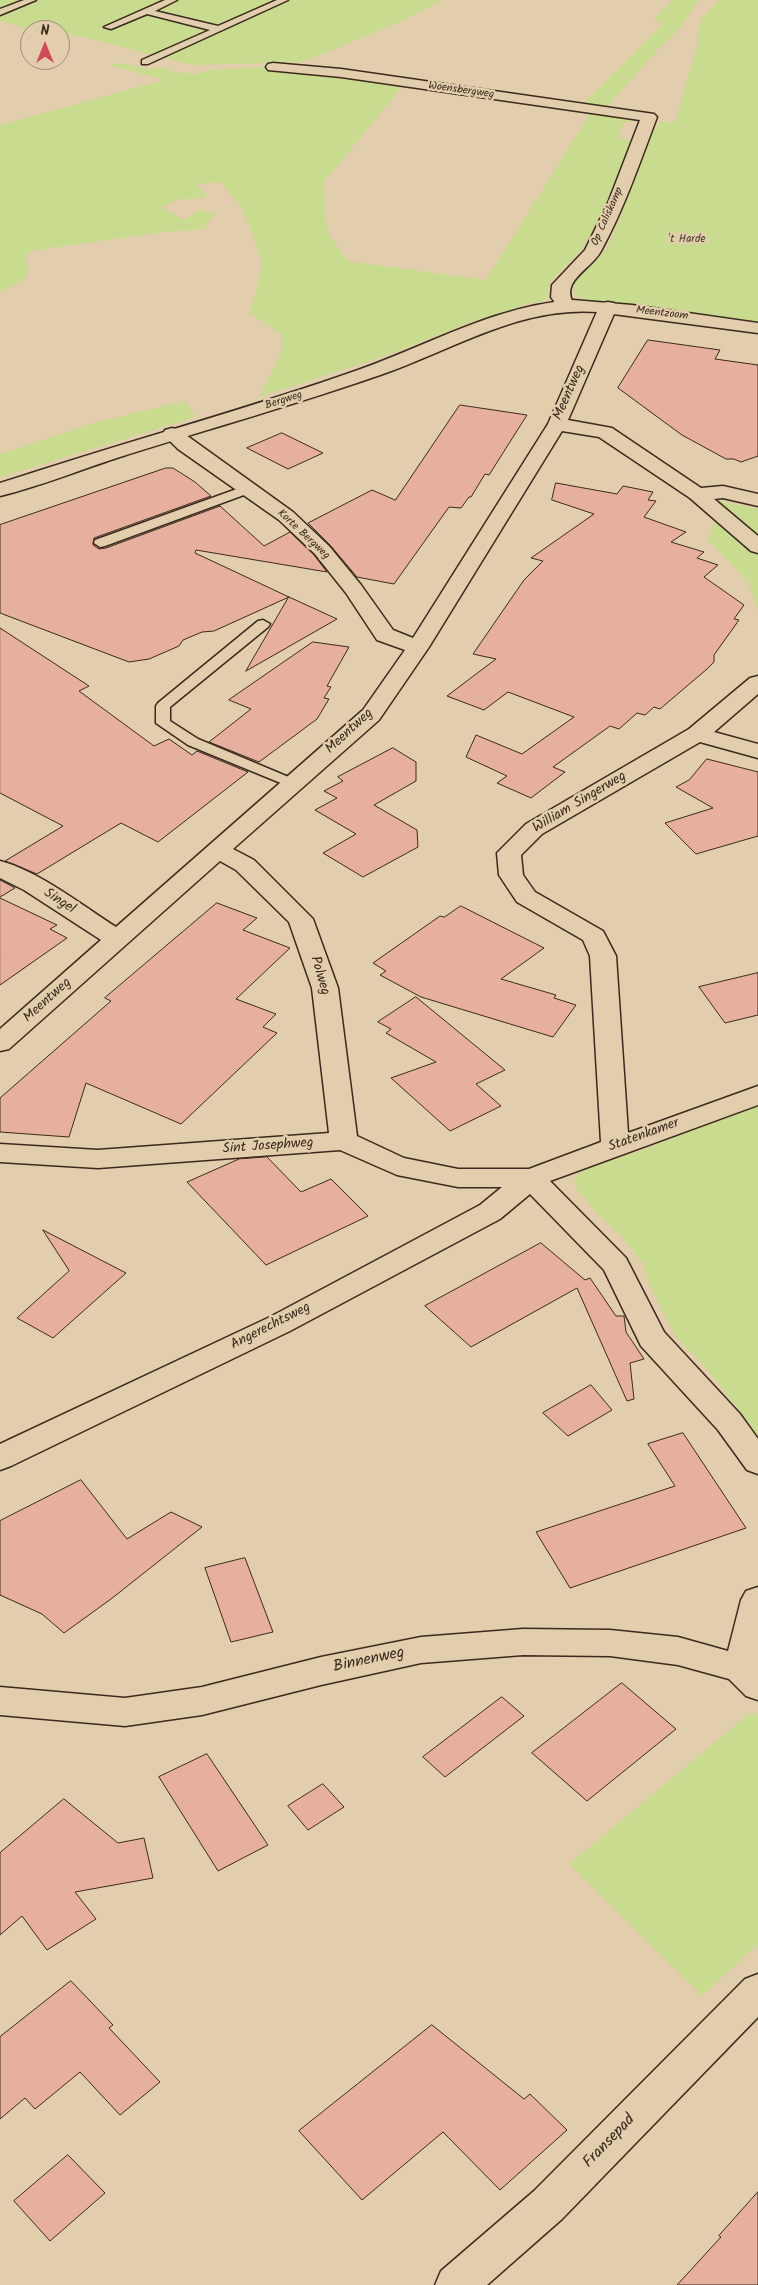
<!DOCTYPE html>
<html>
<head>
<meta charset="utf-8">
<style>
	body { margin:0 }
	#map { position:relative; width:758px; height:2285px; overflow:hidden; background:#e2cdac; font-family:Kalam,sans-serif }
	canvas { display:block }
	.north { position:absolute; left:20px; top:20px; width:50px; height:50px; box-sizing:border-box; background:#e2cdac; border:1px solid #9f8c73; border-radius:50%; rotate:0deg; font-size:14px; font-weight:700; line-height:20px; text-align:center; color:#3b2a1e }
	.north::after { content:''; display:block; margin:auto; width:18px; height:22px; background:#d1495b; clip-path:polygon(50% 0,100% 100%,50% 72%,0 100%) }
</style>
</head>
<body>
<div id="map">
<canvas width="758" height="2285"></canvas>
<div class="north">N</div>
</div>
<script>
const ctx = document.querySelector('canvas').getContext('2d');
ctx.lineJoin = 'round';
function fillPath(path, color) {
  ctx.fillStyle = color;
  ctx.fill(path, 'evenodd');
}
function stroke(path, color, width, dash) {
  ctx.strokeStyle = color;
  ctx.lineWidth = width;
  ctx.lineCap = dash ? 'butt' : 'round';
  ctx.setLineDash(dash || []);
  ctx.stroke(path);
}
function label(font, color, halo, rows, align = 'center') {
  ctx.font = font + ' Kalam,sans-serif';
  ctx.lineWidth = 5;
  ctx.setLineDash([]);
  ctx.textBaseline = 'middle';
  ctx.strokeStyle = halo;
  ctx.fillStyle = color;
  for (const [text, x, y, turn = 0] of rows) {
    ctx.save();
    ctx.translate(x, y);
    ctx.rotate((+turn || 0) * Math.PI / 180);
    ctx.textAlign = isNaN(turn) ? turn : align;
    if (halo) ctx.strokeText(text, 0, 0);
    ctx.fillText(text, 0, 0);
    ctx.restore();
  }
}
fillPath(new Path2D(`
	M0,0H443L402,21L303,62L198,65L182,63L80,36L60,34V30H32L0,21Z
	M672,0H698L680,28L658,49L608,106L584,103L663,23L653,20Z
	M719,0H758V324L642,306L589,302L577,295L573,291L572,285C582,270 599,262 608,245C624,215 631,180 644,148C647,139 655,130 660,122H675L697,46L698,30L702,19Z
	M122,63L147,69L168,67L170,71L196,74L209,70L272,66L405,83L324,182L327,232L348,261L486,280L588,117L585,111L632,118L639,121L623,122L619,138L631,140L608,203L582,249L549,283L548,296L545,301L525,304L522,307L479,319L388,355L259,397L281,354V334L249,313L257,290L262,263L252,233L240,205L220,182L197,184L207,197L177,200L161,208L186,220L198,210L216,213L203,229L157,233L31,251L24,259C38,276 14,287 0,291V125L164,80L109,65Z
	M184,401L196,417L0,477V454L90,424Z
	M715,500L758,509V543Z
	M716,519L758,554V611L749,584L708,539Z
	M758,1104V1435L705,1366L676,1337L649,1284L643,1263L621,1236L593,1209L578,1191L574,1181L577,1174L584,1170L648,1148Z
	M752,1711L758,1717V1944L702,1996L569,1864Z`), '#c9db8f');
const building = new Path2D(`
	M648,340L720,350L715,359L758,365V456L741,462L734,459H726L682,435L618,388Z
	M460,405L527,415L489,475L485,474L471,497H469L461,508L449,507L394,584L357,577L330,545L308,523L372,490L395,500Z
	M282,433L323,453L288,469L247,448Z
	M166,468H173L195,482L211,496L94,538L93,545L99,549L106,548L220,506L264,546L290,532L314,555L327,572L196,550L195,553L289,597L214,631L202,632L183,640L179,646L149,659L129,662L0,613V525Z
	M556,483L617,494L623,486L653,492L648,500L656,501L644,517L686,532L671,542L704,552L697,558L718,565L704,577L744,605L734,619L739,620L714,655V662L707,669L660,709L654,707L645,715L637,713L619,729L610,726L553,767L565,772L531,798L497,783L507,776L466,757L476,735L522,754L574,717L508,692L484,710L447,696L496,659L473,654L524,580L543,561L531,558L594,514L552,500Z
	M289,597L337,619L246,671Z
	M0,628L89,686L79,691L154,746L169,739L192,755L197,751L248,772L158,842L121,823L37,874L5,861L63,826L0,793Z
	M313,642L349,647L327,686L331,687L324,698L329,699L317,719L259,762L209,742L251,709L229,700Z
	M393,748L416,762V781L374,805L417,830L418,847L363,877L323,853L356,834L315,810L337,798L324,791L343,781L338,777Z
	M707,759L758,772V836L696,854L665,823L713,808L676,787L689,780Z
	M0,880L15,888L0,897Z
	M0,898L57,925L50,929L67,938L0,985Z
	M217,903L257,918L243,930L290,948L236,999L276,1014L263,1027L277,1033L181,1124L86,1083L69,1137L0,1132V1098L111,1001L105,998Z
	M461,906L544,948L501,979L556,995L554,998L576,1005L553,1037L421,997L380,975L386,971L373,963L440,916L444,917Z
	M758,973V1015L725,1023L699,987Z
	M416,997L505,1070L476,1084L501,1106L450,1131L391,1078L436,1062L386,1033L391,1029L378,1022Z
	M267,1157L301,1192L331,1179L368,1216L266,1265L187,1182L239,1159Z
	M43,1230L126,1273L53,1338L17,1318L69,1271Z
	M541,1243L585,1280L590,1278L616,1316H624L626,1332L644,1359L630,1363L634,1399L627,1401L577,1288L471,1347L425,1306Z
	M591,1385L612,1410L568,1436L543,1413Z
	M683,1433L746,1528L570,1588L536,1532L675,1486L648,1444Z
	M81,1480L127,1539L171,1512L202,1527L111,1599L64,1633L42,1614L0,1595V1521Z
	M245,1558L273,1632L231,1642L205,1568Z
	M622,1683L676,1729L587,1801L532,1753Z
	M502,1697L524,1716L445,1777L423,1757Z
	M207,1754L268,1845L218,1871L159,1777Z
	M323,1784L344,1807L308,1830L288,1806Z
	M64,1799L118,1843L144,1838L153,1878L75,1892L96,1919L47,1950L22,1916L0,1935V1853Z
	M71,1981L113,2025L109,2028L160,2082L120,2115L80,2072L35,2109L25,2098L0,2119V2037Z
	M432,2025L524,2099L530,2094L567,2130L500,2190L443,2132L362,2200L299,2131Z
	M68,2155L105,2193L50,2241L14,2201Z
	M758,2192V2285H677L721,2237L719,2236Z`);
fillPath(building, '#e7b09e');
stroke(building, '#3b2a1e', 1);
const service = new Path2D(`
	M24,0H36L0,15V9Z
	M165,0H177L155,11L218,26L277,0H288L148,64H142V60L210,30L147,14L111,29L104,27Z
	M248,485L254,489L252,492L105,546L100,547L94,543L95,540Z
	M263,620L270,624L268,627L170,707V721L198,739L298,781L300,784L298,787L293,788L188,745L156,723V706L158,703L258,621Z`);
const minor = new Path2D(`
	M273,63L341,69L654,114L657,117C640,162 624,209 601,251C590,271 558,281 575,306L572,310H560L551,297L552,285L585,250L608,203L640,120L341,77L268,70L266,67L268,64Z
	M608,302L614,303L617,307L568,420L612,428L701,488L723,486L758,494V506L723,498L714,499L758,536V553L751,551L690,498L599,437L562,431L429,647L379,720L233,849L254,860L313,919L338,988L357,1136L404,1158L458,1169H529L601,1142L590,956L583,940L517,902L499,875L497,853L526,824L689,729L750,678L758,676V694L714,732L758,744V758L700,742L542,834L521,855L523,875L535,892L603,931L616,956L628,1133L758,1086V1105L550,1181L626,1258L664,1332L740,1414L758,1439V1474L747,1470L718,1430L641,1346L604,1270L530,1194L500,1219L290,1331L11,1466L0,1470V1444L270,1317L480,1205L502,1187H458L397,1175L340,1150L98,1168L0,1162V1144L98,1150L329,1133L312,988L289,922L236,870L220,861L9,1049L0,1051V1029L101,940L24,890L0,878V861C37,870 83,906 116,927L363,710L405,650L377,640L346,593L315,554L279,520L178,449L163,434L165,430L172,428L179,430L293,512L329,546L361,585L393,630L413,638L548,424L599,307L602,303Z
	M758,1587V1700L746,1696L729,1679L678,1665L610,1656L523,1655L421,1663L321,1685L202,1715L125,1726L0,1715V1687L125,1698L202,1687L321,1657L421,1637L523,1629L610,1630L678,1637L728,1651L741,1600L746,1591Z
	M758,1974V2017L562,2219L487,2285H435L441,2271L534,2191L745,1979Z`);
const tertiary = new Path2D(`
	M573,300L632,305L758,323V333L598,312C520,306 454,349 383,374C297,404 209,429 123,456C82,469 41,486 0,496V483L41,470C146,436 254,407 358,370C429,345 497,305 573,300Z`);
stroke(service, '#3b2a1e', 3);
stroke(minor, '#3b2a1e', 3);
stroke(tertiary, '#3b2a1e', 3);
fillPath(service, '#e2cdac');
fillPath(minor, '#e2cdac');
fillPath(tertiary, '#e2cdac');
label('11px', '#3b2a1e', '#e2cdac', [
	["Woensbergweg",461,91,8],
	["Op Caliskamp",608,217,-66],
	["Meentzoom",662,314,7],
	["Bergweg",284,401,-18],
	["Korte Bergweg",303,535,43]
]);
label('11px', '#493c29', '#e2cdac', [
	["'t Harde",687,240]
]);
label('14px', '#3b2a1e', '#e2cdac', [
	["Meentweg",570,393,-66],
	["Meentweg",350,732,-43],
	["William Singerweg",580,803,-31],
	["Singel",59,902,33],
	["Polweg",319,976,74],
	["Meentweg",48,1001,-42],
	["Statenkamer",644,1136,-20],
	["Sint Josephweg",268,1147,-4],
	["Angerechtsweg",271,1327,-27]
]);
label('16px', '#3b2a1e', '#e2cdac', [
	["Binnenweg",369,1661,-12],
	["Fransepad",610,2142,-46]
]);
</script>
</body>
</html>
